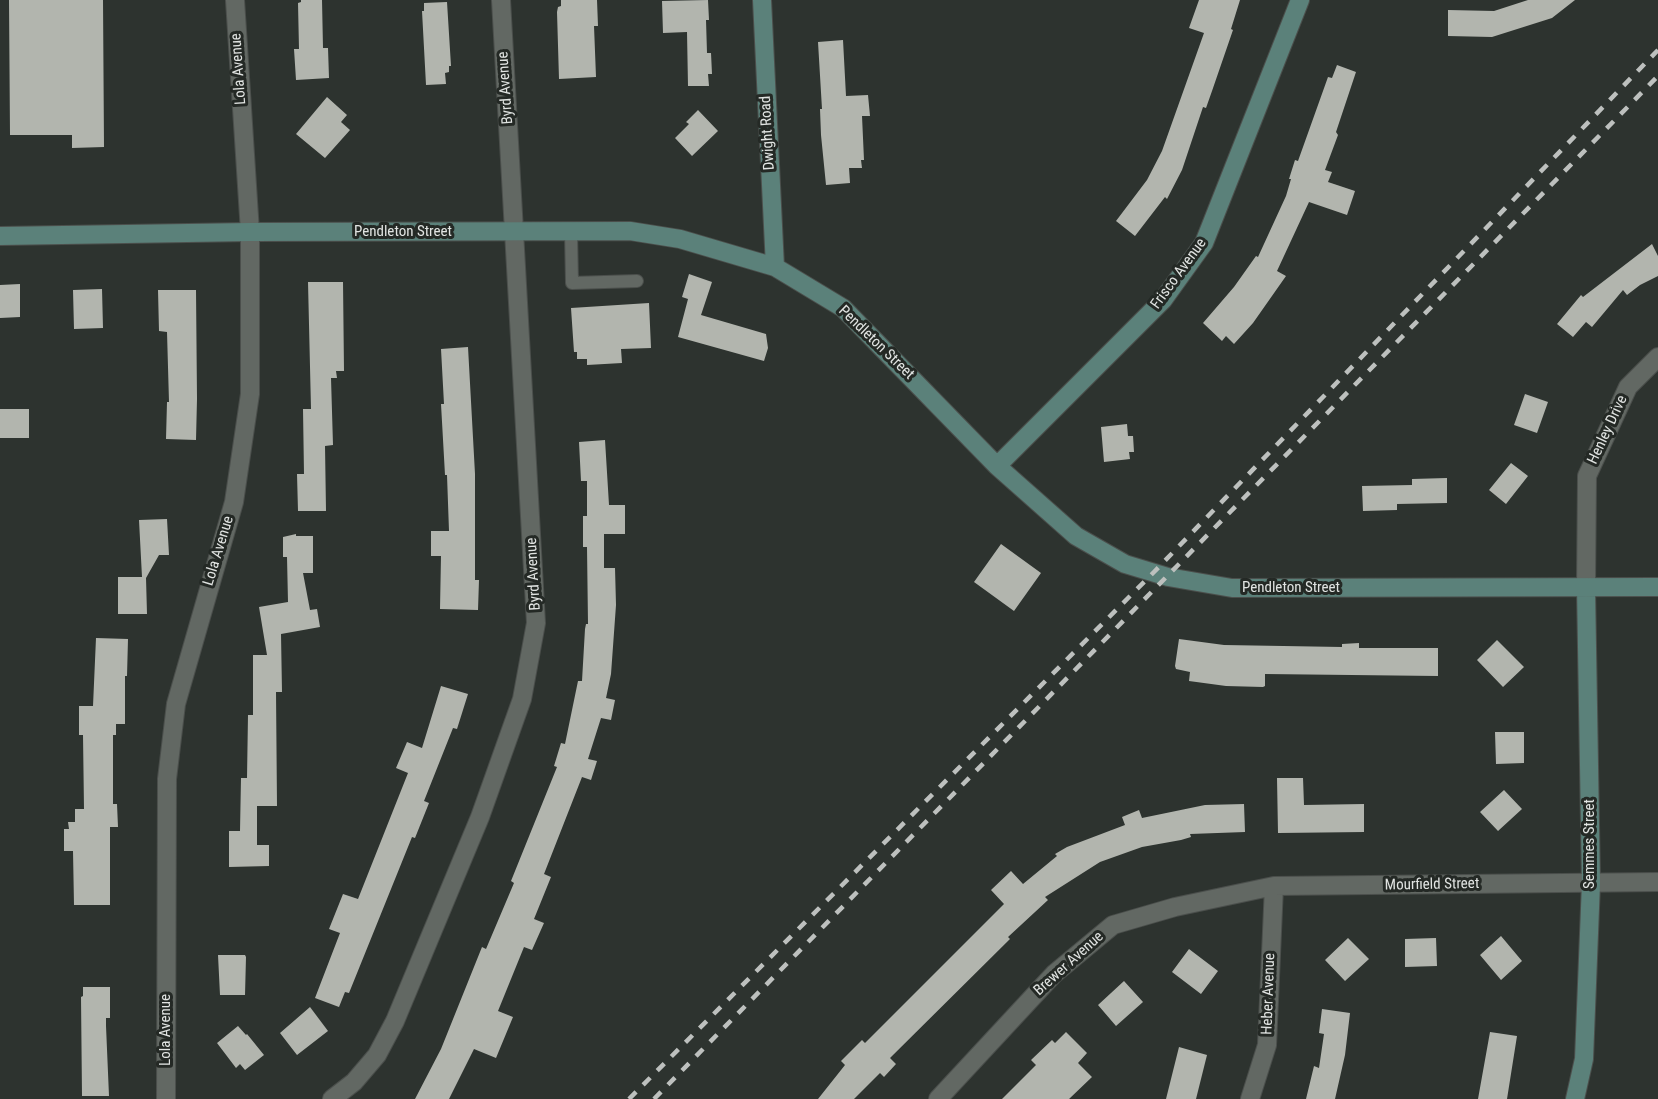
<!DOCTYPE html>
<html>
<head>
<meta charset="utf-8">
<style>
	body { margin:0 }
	canvas { display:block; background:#2d332f }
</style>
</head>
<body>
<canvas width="1658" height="1099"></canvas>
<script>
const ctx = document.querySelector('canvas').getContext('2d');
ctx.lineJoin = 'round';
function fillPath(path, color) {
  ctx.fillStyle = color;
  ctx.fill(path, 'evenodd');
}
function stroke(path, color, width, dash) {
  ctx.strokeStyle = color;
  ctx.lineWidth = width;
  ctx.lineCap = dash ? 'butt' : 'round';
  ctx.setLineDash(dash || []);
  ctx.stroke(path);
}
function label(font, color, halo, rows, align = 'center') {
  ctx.font = font + ' "Roboto Condensed",sans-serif';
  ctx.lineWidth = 6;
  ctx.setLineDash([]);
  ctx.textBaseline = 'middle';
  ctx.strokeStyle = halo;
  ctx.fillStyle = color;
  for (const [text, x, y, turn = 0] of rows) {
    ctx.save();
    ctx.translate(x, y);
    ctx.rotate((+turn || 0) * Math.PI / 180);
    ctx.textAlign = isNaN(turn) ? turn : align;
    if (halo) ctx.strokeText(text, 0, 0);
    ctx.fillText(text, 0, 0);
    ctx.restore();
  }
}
fillPath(new Path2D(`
	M9,0H103L104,147L72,148V135H10Z
	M301,0H322L323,48H328L329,78L296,80L294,49H299L298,3L301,2Z
	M561,0H597L598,26H594L596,77L559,79L557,12L558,7L561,6Z
	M708,0L709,20H706L707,53H711L712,74H708L709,86H688L687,32L663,33L662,1Z
	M1199,0H1240L1231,29L1233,30L1212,91L1206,108L1203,107L1182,170L1167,199L1165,197L1135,236L1116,221L1147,180L1162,151L1204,33L1189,28Z
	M1528,0H1575L1552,18L1492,37L1448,36V10L1494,11Z
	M447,2L451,66H449V72L445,73L446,84L426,85L422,11H424V3Z
	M843,40L846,96L868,95L870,116H862L864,160H861L862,168H849L850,183L826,185L821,135L820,109H822L818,42Z
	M1337,65L1356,72L1336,132L1338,135L1325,170L1332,172L1328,182L1355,191L1347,215L1309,202L1277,271L1286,276L1253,323L1234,344L1226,336L1222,341L1203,323L1234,287L1256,256L1258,257L1286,196L1291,179H1289L1295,160L1298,161L1328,77L1332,78Z
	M327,97L347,115L341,122L350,130L325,158L296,134Z
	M698,110L718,131L692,156L675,138L689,124L686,122Z
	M1652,244L1658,256V276L1640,285L1627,295L1623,290L1592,327L1586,322L1573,337L1557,324L1581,295L1583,297Z
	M689,274L712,282L701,315L766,334L768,348L764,361L678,337L688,299L682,297Z
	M308,282H343L344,371H336L337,378H331L333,445L325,446L326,511H298L297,474H304L303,409H311Z
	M20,284V317L0,318V285Z
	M102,289L103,328L74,329L73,290Z
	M158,290H196L197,399L196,440L166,439L167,402H169L167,332L159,331Z
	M649,303L651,348L621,349L622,363L587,365V359H577V352H574L571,308Z
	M468,347L475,474V580H479L478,610L440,609L441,556H431V531H449L447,475H445L441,404H444L441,349Z
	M1525,394L1548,402L1537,433L1514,425Z
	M0,409H29V438H0Z
	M1127,424L1128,436H1133L1134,452H1129L1130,459L1104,462L1101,427Z
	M605,440L609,505H625V534H604V568H615L616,605L611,674L606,698L615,700L611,720L601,718L588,759L597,761L591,780L582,777L544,874L551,877L534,919L544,923L532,950L524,947L498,1011L513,1017L496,1058L474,1049L449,1099H415L441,1049L482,947L486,949L514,883L511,881L557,767L554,766L561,743L565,744L578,681H582L585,629L586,624H588L587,547H583V516H587V481H581L579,442Z
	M1511,463L1528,476L1506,504L1489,490Z
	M1447,478V503L1397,504V510L1363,511L1362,486L1412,485V479Z
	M167,519L169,555H159L146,578L147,614H118V577H142L139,520Z
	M296,534V536H313V573H303L310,610L317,609L320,627L281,634L282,692H276L277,806H257V845H269V866L229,867V831H240L241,778H247L248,715H253V655H267L259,607L288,602L287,557H283V537Z
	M1001,544L1041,573L1014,611L974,582Z
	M96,638L128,639L127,676H125V724H116V735H113V804H117L118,827H110V905H74L73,851H64V829H69L68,822H75V809H84L83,735H79V706H93Z
	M1179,639L1224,645L1342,647V644L1359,643V648H1438V676L1265,674V686L1263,687L1226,686L1189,681L1190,672L1176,669L1175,666Z
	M1497,640L1524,667L1503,687L1477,660Z
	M441,686L468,694L457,729L453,728L424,801L429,803L415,838L412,837L349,993L345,992L339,1007L315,998L340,933L329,929L343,894L358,899L408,773L396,768L407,742L422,748Z
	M1495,732H1524V763L1496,764Z
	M1277,778H1303L1304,805L1364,804V832L1278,833Z
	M1504,790L1522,809L1498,831L1480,812Z
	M1244,804L1245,832L1190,834L1191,837L1181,840L1142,847L1100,862L1045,897L1048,900L1008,937L1010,939L890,1058L896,1064L884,1077L880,1073L854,1099H818L845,1065L841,1061L862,1040L865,1043L1004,904L991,890L1011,871L1023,884L1057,856L1055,854L1067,847L1125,825L1122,817L1139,810L1142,818L1205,805Z
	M1501,936L1522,961L1501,980L1480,955Z
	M1348,938L1369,959L1345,981L1325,960Z
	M1436,938L1437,966L1405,967V939Z
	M1189,949L1218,971L1201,994L1172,972Z
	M218,955H245L246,957L245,995H220Z
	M1124,981L1143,1002L1116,1026L1098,1005Z
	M83,987H110V1018H106V1026L109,1096H82L81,997L83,996Z
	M310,1007L328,1031L297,1055L280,1033Z
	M1322,1009L1350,1013L1345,1055L1335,1099H1306L1314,1066L1319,1068L1324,1034L1319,1033Z
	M238,1026L246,1035L247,1034L264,1055L245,1070L240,1064L236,1068L217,1043Z
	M1066,1032L1087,1053L1078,1063L1092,1077L1069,1099H1002L1036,1065L1031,1060L1052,1040L1055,1043Z
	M1490,1032L1517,1036L1507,1099H1478Z
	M1179,1047L1207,1055L1196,1099H1166Z`), '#b2b5ae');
const lane = new Path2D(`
	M571,232L572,283L637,281`);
const street = new Path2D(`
	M1586,588L1587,476L1628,387L1658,357
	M166,1099L167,779L176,704L234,502L250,394V232L235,0
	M332,1099L354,1082L377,1055L395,1021L480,817L522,699L536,623L501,0
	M938,1099L1054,974L1113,925L1175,907L1274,886L1658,882
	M1250,1099L1267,1045L1274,886`);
const secondary = new Path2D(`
	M762,0L775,267
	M0,236L250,232L630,231L680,239L775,267L843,308L997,466L1076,536L1125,564L1168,577L1232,588L1658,587
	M997,466L1163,300L1204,243L1300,0
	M1575,1099L1584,1059L1591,883L1586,588`);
stroke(lane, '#4b4f4c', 14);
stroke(street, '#4b4f4c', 20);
stroke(secondary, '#4b4f4c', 20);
stroke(lane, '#626863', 12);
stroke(street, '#626863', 18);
stroke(secondary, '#5b817a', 18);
stroke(new Path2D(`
	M629,1099L1154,572L1658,50
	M654,1099L1658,76`), '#bdc0be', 4.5, [10, 10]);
label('15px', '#e1e4e2', '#242925', [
	["Lola Avenue",239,69,-94],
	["Byrd Avenue",506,88,-94],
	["Dwight Road",768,133,-93],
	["Pendleton Street",403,232],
	["Frisco Avenue",1179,274,-54],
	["Pendleton Street",876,343,44],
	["Henley Drive",1608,430,-65],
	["Lola Avenue",219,551,-73],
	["Byrd Avenue",534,574,-93],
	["Pendleton Street",1291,588],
	["Semmes Street",1590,844,-90],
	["Mourfield Street",1432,885,-1],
	["Brewer Avenue",1069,964,-42],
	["Heber Avenue",1269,994,-88],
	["Lola Avenue",166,1030,-90]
]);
</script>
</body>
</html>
